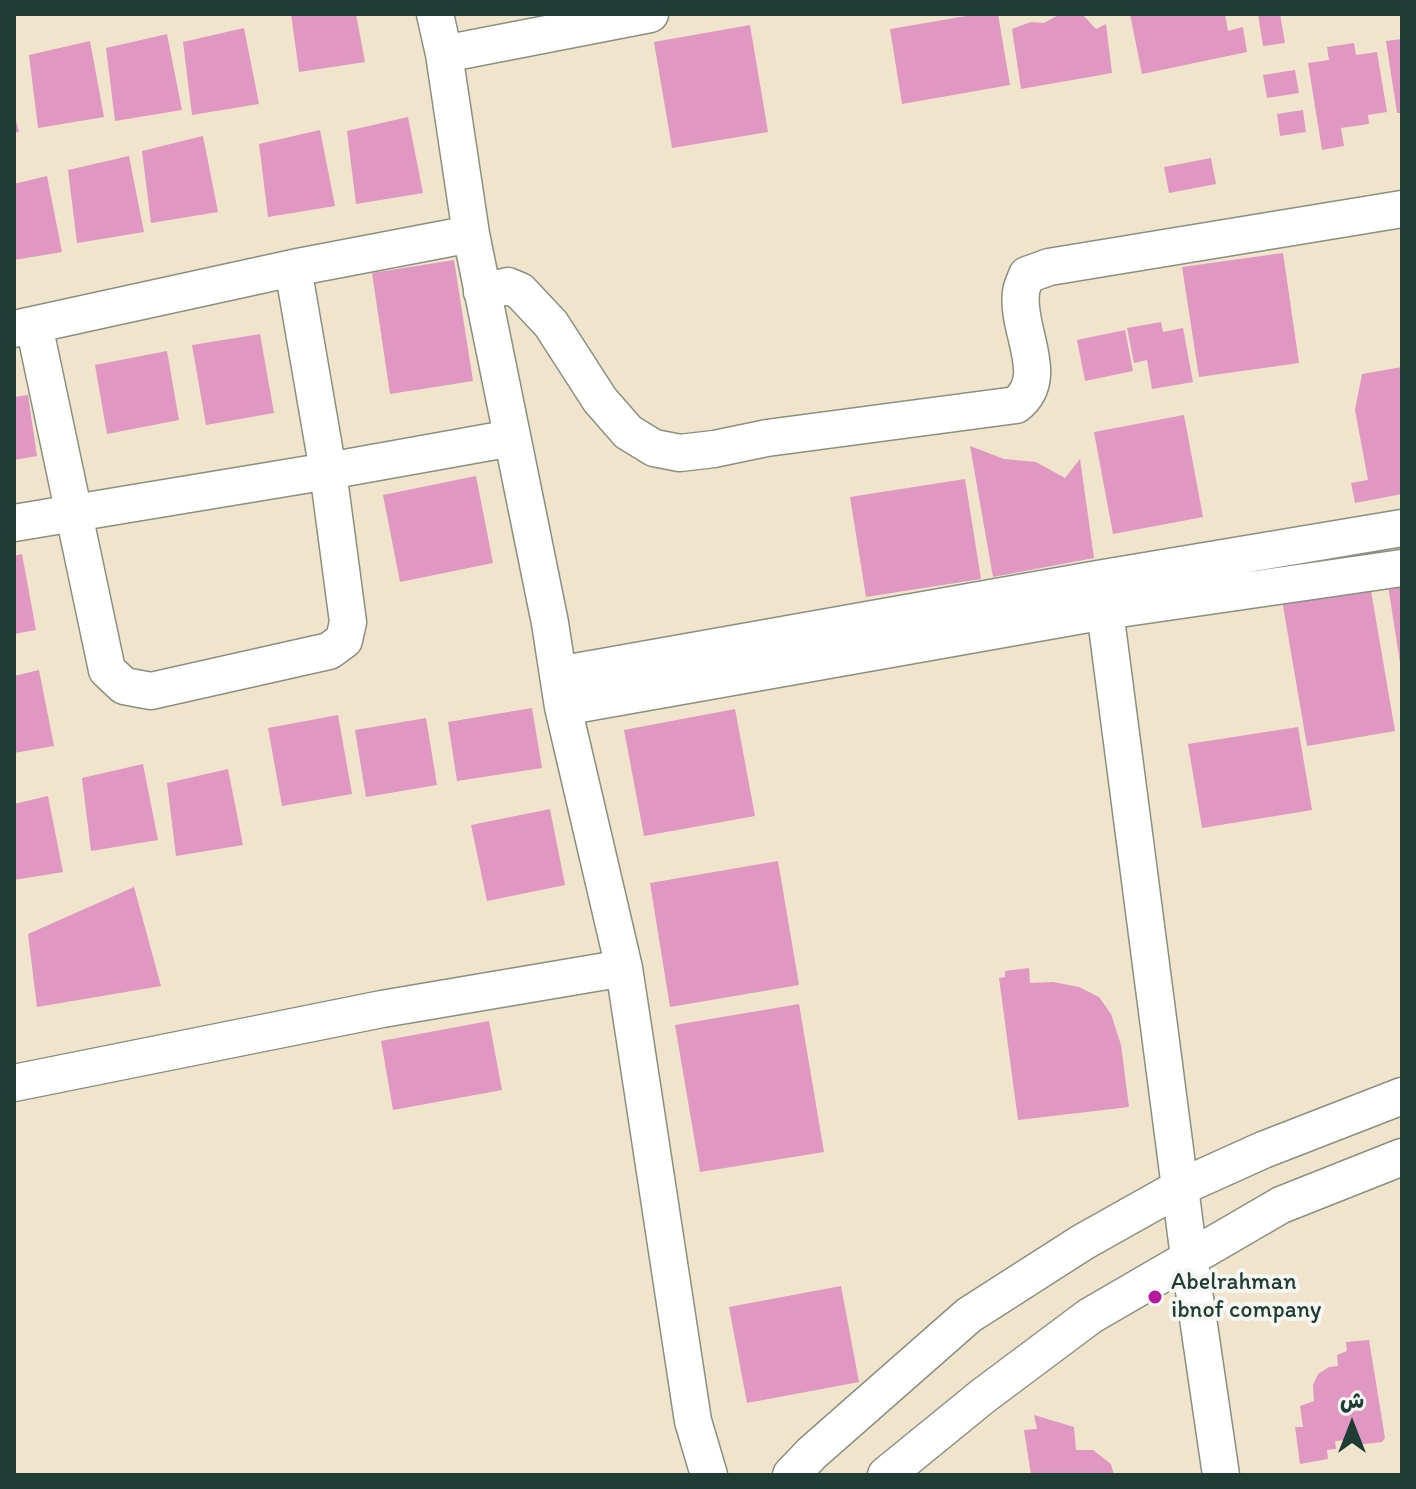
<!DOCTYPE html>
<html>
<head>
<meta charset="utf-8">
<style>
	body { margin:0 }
	#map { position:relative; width:1416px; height:1489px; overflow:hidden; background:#f0e5cc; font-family:Itim,"Playpen Sans Arabic",sans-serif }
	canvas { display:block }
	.frame { position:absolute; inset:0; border:16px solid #1f3d34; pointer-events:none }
	.north { position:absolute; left:1312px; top:1385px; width:80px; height:80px; -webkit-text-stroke:6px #f6f6f2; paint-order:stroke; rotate:0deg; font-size:22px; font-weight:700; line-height:32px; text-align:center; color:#1f3d34 }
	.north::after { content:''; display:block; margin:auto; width:28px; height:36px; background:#1f3d34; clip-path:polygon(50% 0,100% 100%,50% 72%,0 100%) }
</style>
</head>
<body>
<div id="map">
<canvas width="1416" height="1489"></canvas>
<div class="frame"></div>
<div class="north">ش</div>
</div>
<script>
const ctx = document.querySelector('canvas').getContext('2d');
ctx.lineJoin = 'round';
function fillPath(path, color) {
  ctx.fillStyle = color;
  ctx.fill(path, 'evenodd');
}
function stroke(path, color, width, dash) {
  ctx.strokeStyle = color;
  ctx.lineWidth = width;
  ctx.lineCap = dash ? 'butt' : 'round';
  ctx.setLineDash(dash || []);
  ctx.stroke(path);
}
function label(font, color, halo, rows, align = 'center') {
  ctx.font = font + ' Itim,sans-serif';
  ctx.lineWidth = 8;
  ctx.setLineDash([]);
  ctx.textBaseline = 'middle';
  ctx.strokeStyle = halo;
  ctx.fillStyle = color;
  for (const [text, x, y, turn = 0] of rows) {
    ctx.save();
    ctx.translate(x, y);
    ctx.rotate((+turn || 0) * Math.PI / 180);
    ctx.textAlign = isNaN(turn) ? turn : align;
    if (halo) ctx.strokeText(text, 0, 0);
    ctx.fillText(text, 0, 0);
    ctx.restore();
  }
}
fillPath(new Path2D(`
	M291,14H356L365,62L299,72Z
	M978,14H998L1010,85L902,104L890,29Z
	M1060,14L1084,16L1096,29L1106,24L1112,73L1021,89L1012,29L1031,22L1044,23Z
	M1130,14H1225L1228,31L1243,27L1247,52L1142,74Z
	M1258,14H1280L1285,43L1263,46Z
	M750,25L768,132L672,148L654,42Z
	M244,28L259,104L192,115L183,42Z
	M167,34L182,110L115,121L106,48Z
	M1402,39V113H1397L1386,41Z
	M90,41L104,117L38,128L29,55Z
	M1354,43L1356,55L1377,52L1387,112L1368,115L1369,124L1341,128L1344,146L1322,150L1308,63L1329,60L1327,47Z
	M1295,70L1299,93L1267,98L1263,75Z
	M1303,110L1306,132L1280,136L1277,114Z
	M14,113L19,132L14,133Z
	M408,117L423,193L356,204L347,131Z
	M320,130L335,206L268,217L259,144Z
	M203,136L218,212L151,223L142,151Z
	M129,156L144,232L77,243L68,170Z
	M1211,158L1216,184L1169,193L1164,167Z
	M47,176L62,252L14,260V184Z
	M1283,253L1299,363L1199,377L1182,267Z
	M454,260L473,381L390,394L372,273Z
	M1161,322L1163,332L1183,328L1193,382L1152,389L1147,360L1134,363L1127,328Z
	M1125,330L1133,371L1085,381L1077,340Z
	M260,334L274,413L206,425L192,345Z
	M167,351L179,420L107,434L95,365Z
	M1402,367V494L1355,503L1351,483L1368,480L1355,410L1362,374Z
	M28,395L37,456L14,460V397Z
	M1184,415L1203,517L1113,534L1094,432Z
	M970,446L1004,459L1036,462L1065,478L1080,459L1094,558L993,577Z
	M476,476L493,563L400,582L383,495Z
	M965,479L981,579L866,597L850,497Z
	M22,554L36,630L14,634V556Z
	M1402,576V663H1400L1387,579Z
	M1369,579L1395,731L1307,746L1281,594Z
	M39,670L54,746L14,753V676Z
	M532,708L542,768L457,781L448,722Z
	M735,709L755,816L644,836L624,730Z
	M338,715L352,794L282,806L268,728Z
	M426,718L437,785L366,797L355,730Z
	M1298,727L1312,810L1202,828L1188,744Z
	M143,764L158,840L91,851L82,778Z
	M228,769L243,845L176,856L167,783Z
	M48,796L63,872L14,880V804Z
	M550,809L565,885L487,901L471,825Z
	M778,861L799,985L670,1007L650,883Z
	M134,887L161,986L37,1007L28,934Z
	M1029,968L1030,983L1053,982L1079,987L1099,997L1111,1014L1121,1045L1129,1107L1018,1120L999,978L1005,977V971Z
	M799,1004L824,1152L700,1172L675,1025Z
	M489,1021L502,1090L393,1110L381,1041Z
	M841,1286L859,1382L747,1403L729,1307Z
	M1369,1340L1385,1438L1382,1442L1356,1445V1439L1335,1441L1336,1449L1327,1450L1328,1459L1300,1464L1295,1427H1303L1300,1406L1314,1401L1313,1385L1318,1374L1329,1367L1338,1366L1337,1355L1347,1351L1346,1342Z
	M1034,1415L1074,1427L1076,1450H1093L1111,1464L1114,1475H1031L1024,1430L1037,1429Z`), '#e097c2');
const minor = new Path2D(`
	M435,14L444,54L471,234L550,623L563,707L624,968L693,1421L709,1475
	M444,54L650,14
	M482,292L508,286L520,291L551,324L600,400L628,432L654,448L680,453L714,449L767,438L1016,405C1052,377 1016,331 1021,293C1021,287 1025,281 1027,275L1049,267L1402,209
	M34,325L107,670L124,686L151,691L329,651L344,640L348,622L328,471L293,268
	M14,329L293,268L471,234
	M14,523L328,471L512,438
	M1098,579L1105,611L1189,1257L1221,1475
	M558,675L1098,579L1402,528
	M563,707L1105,611L1402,568
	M14,1083L382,1009L624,968
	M791,1475L812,1453L969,1315L1083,1242L1181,1187L1263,1150L1402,1096
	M886,1475L983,1396L1090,1316L1281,1205L1402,1157`);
stroke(minor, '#889180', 39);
stroke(minor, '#fff', 36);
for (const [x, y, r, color] of [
	[1155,1297,8,"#b5179e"]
]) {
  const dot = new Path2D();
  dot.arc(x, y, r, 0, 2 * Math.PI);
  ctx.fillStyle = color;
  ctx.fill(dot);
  stroke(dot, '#f6f6f2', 3);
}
label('24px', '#1f3d34', '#f6f6f2', [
	["Abelrahman",1171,1283],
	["ibnof company",1171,1311]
], 'left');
</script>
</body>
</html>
